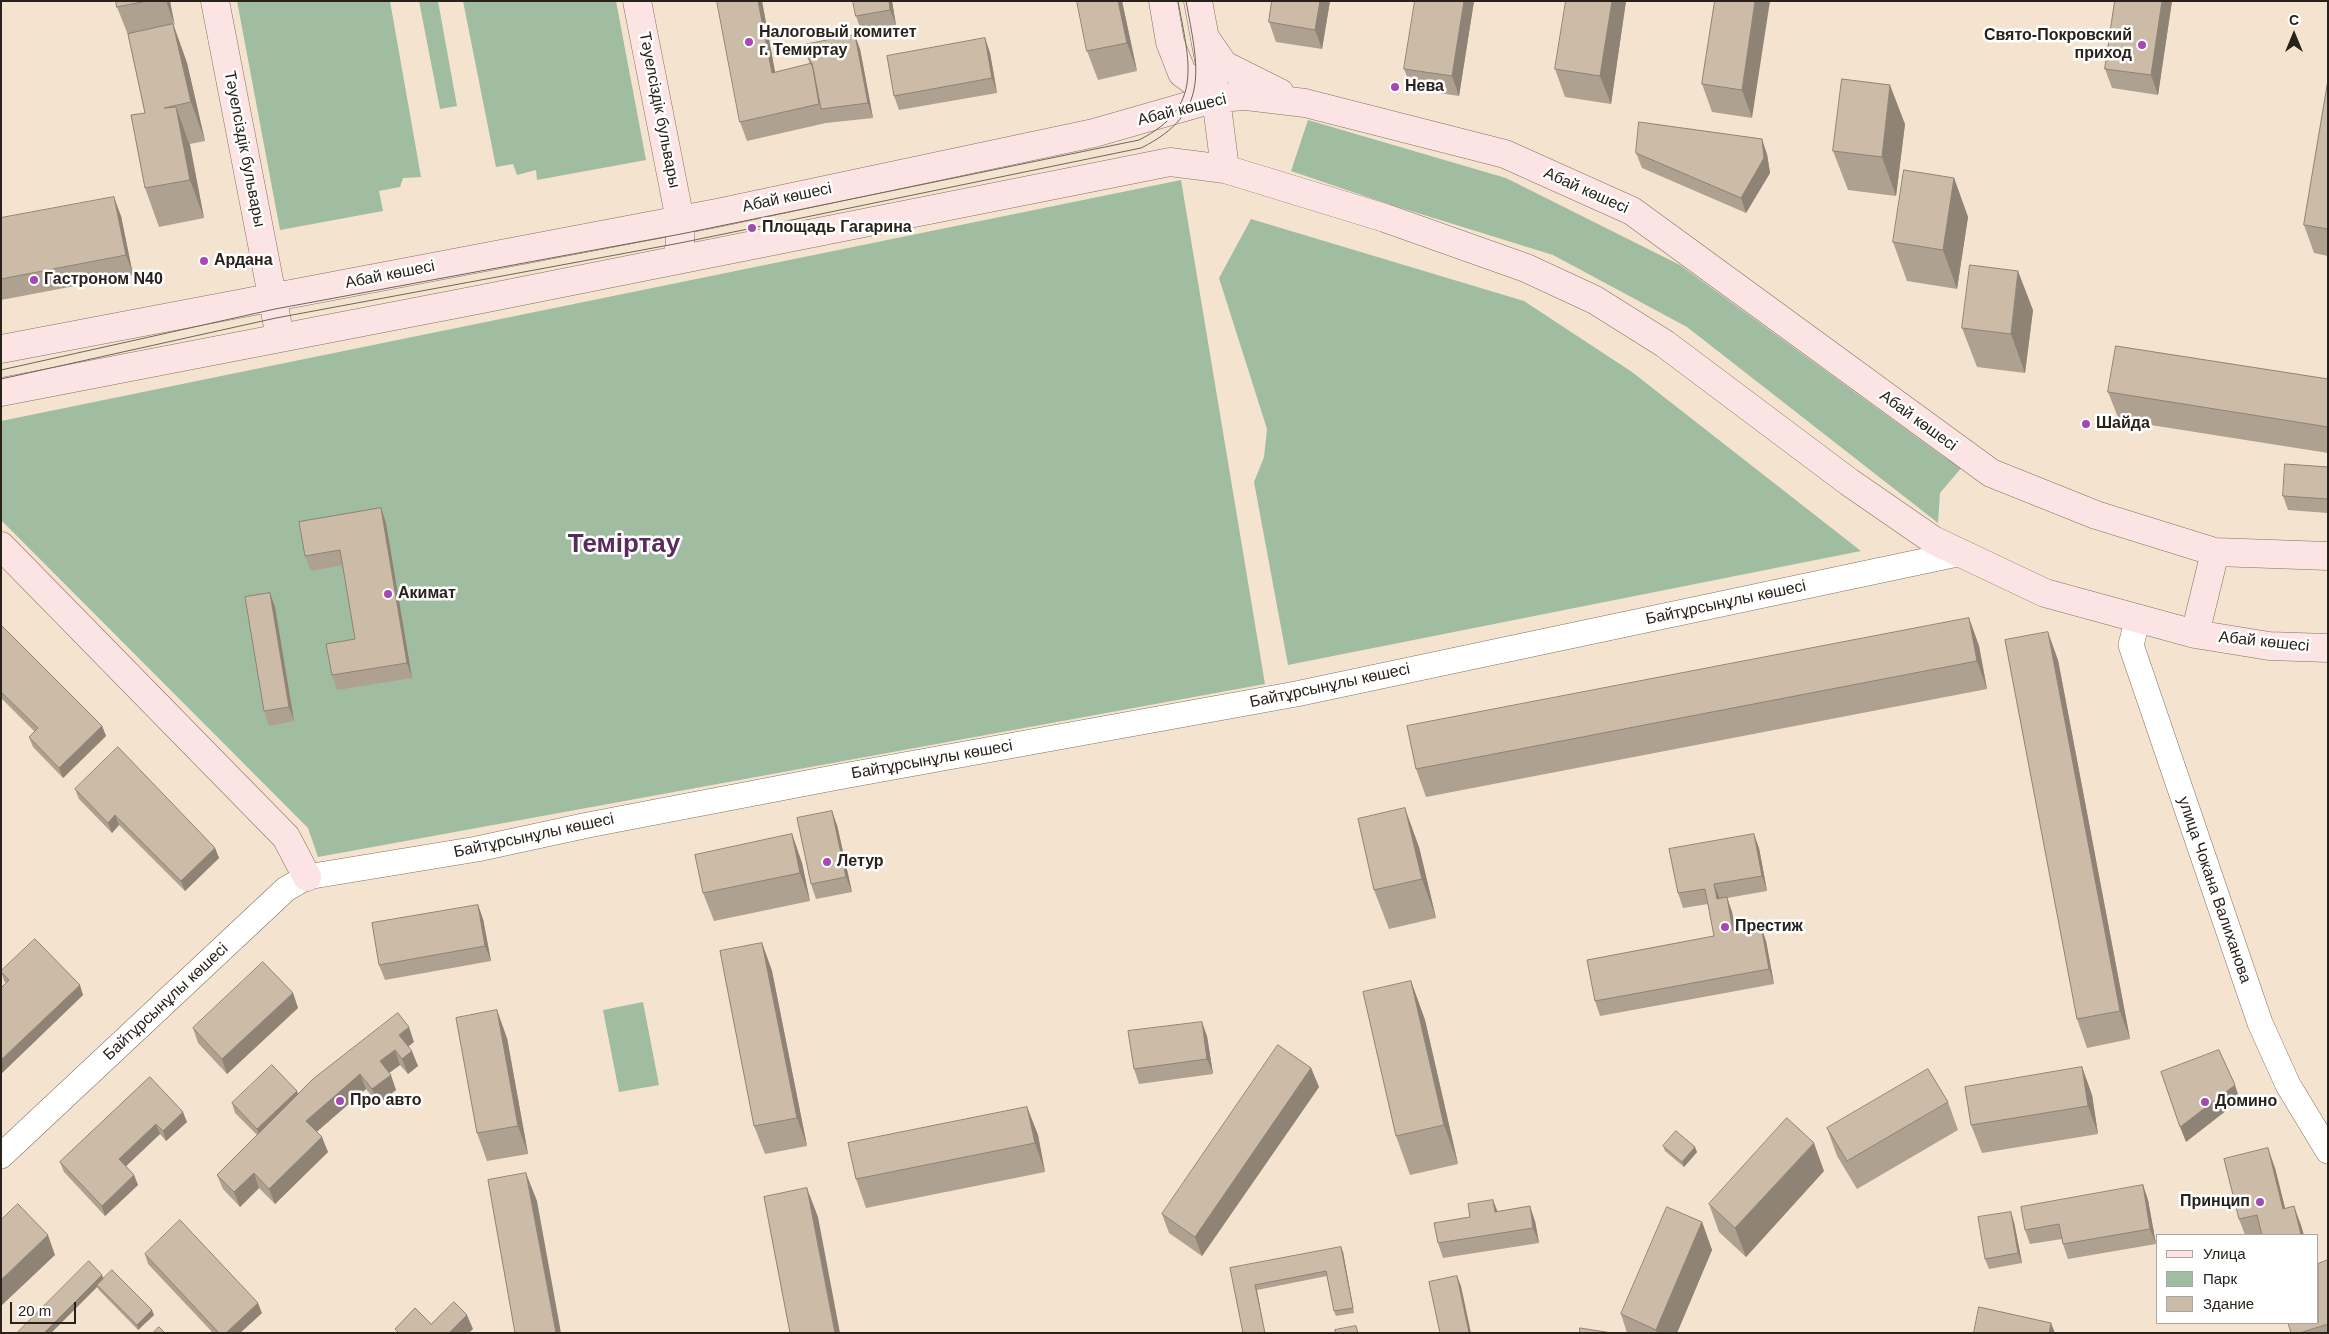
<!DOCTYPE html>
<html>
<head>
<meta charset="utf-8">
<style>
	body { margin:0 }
	#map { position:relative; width:2329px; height:1334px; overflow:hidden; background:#f4e4cf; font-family:Arial,sans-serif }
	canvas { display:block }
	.frame { position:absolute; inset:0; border:2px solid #28221a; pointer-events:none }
	.legend { position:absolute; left:2156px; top:1234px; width:162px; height:90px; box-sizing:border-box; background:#fff; border:1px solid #a9a7a3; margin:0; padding:6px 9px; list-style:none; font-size:15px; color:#28221a }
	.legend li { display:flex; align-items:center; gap:10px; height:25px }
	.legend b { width:25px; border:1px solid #a9a7a3 }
	.north { position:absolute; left:2269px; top:10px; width:50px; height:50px; -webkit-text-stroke:4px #fff; paint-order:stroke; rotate:0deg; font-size:14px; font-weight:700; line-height:20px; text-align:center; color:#28221a }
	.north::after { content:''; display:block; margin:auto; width:18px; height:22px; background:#28221a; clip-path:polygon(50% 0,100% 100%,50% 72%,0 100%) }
	.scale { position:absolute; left:10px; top:1302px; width:66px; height:22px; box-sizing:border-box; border:2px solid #28221a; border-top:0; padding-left:6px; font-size:15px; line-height:18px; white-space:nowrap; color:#28221a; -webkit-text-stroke:4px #fff; paint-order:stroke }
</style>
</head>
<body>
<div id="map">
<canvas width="2329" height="1334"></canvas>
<div class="frame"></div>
<ul class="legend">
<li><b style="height:6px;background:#fce3e4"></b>Улица</li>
<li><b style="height:14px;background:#a1bda1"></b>Парк</li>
<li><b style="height:14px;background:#cbbba7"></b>Здание</li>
</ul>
<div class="north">С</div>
<div class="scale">20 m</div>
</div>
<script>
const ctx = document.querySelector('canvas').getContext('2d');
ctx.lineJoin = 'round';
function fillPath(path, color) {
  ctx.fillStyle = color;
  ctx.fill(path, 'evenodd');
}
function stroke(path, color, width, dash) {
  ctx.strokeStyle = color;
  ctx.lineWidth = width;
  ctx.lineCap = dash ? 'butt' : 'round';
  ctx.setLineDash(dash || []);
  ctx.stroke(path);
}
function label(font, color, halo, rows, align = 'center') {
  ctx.font = font + ' Arial,sans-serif';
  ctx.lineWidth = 5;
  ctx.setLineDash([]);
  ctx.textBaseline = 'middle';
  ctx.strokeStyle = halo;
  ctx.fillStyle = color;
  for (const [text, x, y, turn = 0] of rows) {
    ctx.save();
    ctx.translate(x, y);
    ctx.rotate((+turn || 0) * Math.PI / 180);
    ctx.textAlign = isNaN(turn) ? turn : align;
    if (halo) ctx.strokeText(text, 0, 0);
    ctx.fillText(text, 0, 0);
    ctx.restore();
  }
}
fillPath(new Path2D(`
	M237,1H390L421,177L403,178L400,187L379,191L383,211L280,230Z
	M419,1H438L457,106L440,109Z
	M463,1H616L646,160L537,180L536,170L517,175L513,164L496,167Z
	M1308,120L1506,178L1680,265L1944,457L1962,467L1940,493L1938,523L1687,327L1553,255L1382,202L1291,171Z
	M1181,180L1265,684L318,857L308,828L1,520V421Z
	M1251,219L1524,301L1632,372L1861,551L1288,665L1254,482L1264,457L1267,429L1219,278Z
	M643,1002L659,1085L619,1092L603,1010Z`), '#a1bda1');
const street = new Path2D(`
	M2138,618L2131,645L2260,1023L2288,1085L2328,1151
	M1,1156L286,889L307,877L477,849L588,825L838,777L1296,694L1962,553`);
const secondary = new Path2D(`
	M215,1L280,337
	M637,1L680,220V243L677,260
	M1163,1L1170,42L1182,73L1216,98
	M1198,1L1216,98L1225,169
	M1206,39L1224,65L1280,93
	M1,349L717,213L1094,133L1216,98L1246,96L1305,103L1505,154L1632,211L1991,473L2096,515L2215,552L2328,556
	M1,392L477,300L1170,162L1225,169L1385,218L1526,268L1595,300L1665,344L1849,482L1933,540L2045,593L2195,634L2269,646L2328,648
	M1,546L286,837L307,877
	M2195,634L2215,552`);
stroke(street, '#80725f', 26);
stroke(secondary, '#80725f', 29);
stroke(street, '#fff', 25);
stroke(secondary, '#fce3e4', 28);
stroke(new Path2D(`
	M1,370L275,309L681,234L1139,140C1205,107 1189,62 1178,1
	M1,379L276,318L680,243L1141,148C1212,113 1198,67 1186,1`), '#6e6558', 1);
fillPath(new Path2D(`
	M116,1H170L174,26L187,63L205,141L190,144L204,218L159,227L145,188V113L128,35L117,7Z
	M762,1L775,73L810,64L803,45L860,49L873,118L826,123L747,141L740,122Z
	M892,1L896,25L861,31L856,16Z
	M1122,1L1137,71L1098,80L1087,51Z
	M1272,1H1330L1322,49L1276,42L1269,22Z
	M1474,1L1459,96L1412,89L1404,69Z
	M1626,1L1611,104L1565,97L1555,69Z
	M1715,1L1752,118L1712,112L1702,84Z
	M2115,1H2172L2158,95L2112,88L2105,69Z
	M985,38L990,53L997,93L899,110L894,96Z
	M2328,80V256L2314,253L2304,225Z
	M1905,124L1896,196L1848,190L1833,151Z
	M1636,153L1767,154L1770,173L1746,213L1642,168Z
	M1954,178L1968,217L1957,289L1907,281L1893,242Z
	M121,216L133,275L1,300V218Z
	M2033,310L2025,373L1977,367L1962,328Z
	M2328,379V453L2119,420L2108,392Z
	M2328,467V513L2288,510L2283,496Z
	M381,508L386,523L412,678L337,690L332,675L355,639L343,565L311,571L305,556Z
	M270,593L275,607L294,721L269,726L264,711Z
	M1969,618L1979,646L1987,689L1426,797L1416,769Z
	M1,625L102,726L106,736L63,778L33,747L29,737L35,732L1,698Z
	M2058,660L2130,1039L2087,1048L2077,1019Z
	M75,789L215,848L219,858L185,891L119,825L112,833L79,799Z
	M837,825L852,892L816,899L811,884Z
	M792,834L802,863L810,901L714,921L703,893Z
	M1419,847L1436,918L1389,929L1374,890Z
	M1759,848L1767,891L1727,898L1732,912L1736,930L1766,941L1774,984L1600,1016L1595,1001L1714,936L1708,904L1683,908L1678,893Z
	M478,905L483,919L491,961L385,980L379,965Z
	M762,943L772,971L807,1146L765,1154L754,1126Z
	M1,971L83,995L1,1074V988L6,983L4,981Z
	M1411,981L1425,1020L1458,1164L1410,1175L1396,1136Z
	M293,993L298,1008L227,1074L198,1043L193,1028Z
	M1207,1036L1213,1074L1139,1084L1134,1069Z
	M507,1038L528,1154L487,1161L477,1133Z
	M414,1042L408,1046L418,1066L408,1074L400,1065L389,1073L396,1090L378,1104L366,1089L317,1131L328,1152L275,1204L259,1188L240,1207L223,1189L217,1175L257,1135L235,1113L232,1103L298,1094Z
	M2082,1067L2092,1095L2098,1134L1982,1153L1971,1125Z
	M1311,1068L1319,1087L1202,1256L1169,1233L1162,1214Z
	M150,1077L187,1122L166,1141L160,1134L126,1166L134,1175L138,1185L105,1216L64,1172L60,1162Z
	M1948,1102L1958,1130L1857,1189L1837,1156L1827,1128Z
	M1027,1107L1038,1135L1045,1172L866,1208L856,1179Z
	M1663,1146L1697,1152L1684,1167L1665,1151Z
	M2275,1168L2285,1208L2301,1225L2260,1235H2245L2239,1219Z
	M1824,1171L1746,1257L1719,1232L1709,1204Z
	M2143,1185L2148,1200L2156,1244L2068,1259L2063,1244L2062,1239L2030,1244L2025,1230Z
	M1498,1212L1535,1221L1539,1243L1443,1258L1438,1243Z
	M1702,1222L1712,1250L1677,1333H1627L1621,1314Z
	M2014,1222L2022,1263L1989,1269L1985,1259Z
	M1343,1252L1354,1313L1336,1316L1334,1311L1327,1276L1257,1290L1230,1268Z
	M145,1254L262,1313L240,1333H213L148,1264Z
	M2328,1260V1333H2291L2318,1323Z
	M103,1279L154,1315L138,1330L99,1290L97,1287L51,1333H17Z`), '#afa190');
fillPath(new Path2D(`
	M166,1H170L175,26Z
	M758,1H762L779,93L772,73Z
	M889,1H892L896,25L890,10Z
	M1118,1H1122L1137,71L1127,43Z
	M1320,1H1330L1322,49L1315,30Z
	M1464,1H1474L1459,96L1452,76Z
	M1612,1H1626L1611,104L1600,76Z
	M1755,1H1770L1752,118L1742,90Z
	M2162,1H2172L2158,95L2151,75Z
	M173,24L187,63L205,141L191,102Z
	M855,35L860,49L873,118L868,103Z
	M985,38L990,53L997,93L992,78Z
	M1890,85L1905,124L1896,196L1882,157Z
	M176,107L190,146L204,218L190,180Z
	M1762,139L1767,154L1770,173L1746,213L1741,198Z
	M1954,178L1968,217L1957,289L1943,250Z
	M114,197L121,216L133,275L126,255Z
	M2018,271L2033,310L2025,373L2011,334Z
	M381,508L386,523L412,678L407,663Z
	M270,593L275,607L294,721L289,707Z
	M1969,618L1979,646L1987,689L1977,661Z
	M2048,632L2058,660L2130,1039L2120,1011Z
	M102,726L106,736L63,778L59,768Z
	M1405,808L1419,847L1436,918L1422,879Z
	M832,811L837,825L852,892L846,877Z
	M115,815L119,825L112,833L108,823Z
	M792,834L802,863L810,901L800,873Z
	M1754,834L1759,848L1767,891L1762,876Z
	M215,848L219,858L185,891L181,881Z
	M1714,884L1720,899H1717Z
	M1727,897L1732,912L1738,945L1733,931Z
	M478,905L483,919L491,961L485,946Z
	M1761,926L1766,941L1774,984L1769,969Z
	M762,943L772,971L807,1146L797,1118Z
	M1411,981L1425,1020L1458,1164L1444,1125Z
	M80,985L83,995L1,1074V1060Z
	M293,993L298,1008L227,1074L222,1059Z
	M497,1010L507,1038L528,1154L518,1126Z
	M1202,1022L1207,1036L1213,1074L1207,1059Z
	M409,1027L414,1042L405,1049L399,1035Z
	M395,1050L400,1065L385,1076L380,1061Z
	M412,1051L418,1066L408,1074L402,1059Z
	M2082,1067L2092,1095L2098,1134L2088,1106Z
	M1311,1068L1319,1087L1202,1256L1195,1237Z
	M360,1074L366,1089L312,1136L306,1121Z
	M391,1075L396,1090L378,1104L372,1089Z
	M2235,1085L2240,1100L2186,1142L2180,1127Z
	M297,1091L301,1101L261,1139L257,1129Z
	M1027,1107L1038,1135L1045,1172L1035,1143Z
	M183,1112L187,1122L166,1141L163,1131Z
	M156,1124L160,1134L123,1169L119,1159Z
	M322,1137L328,1152L275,1204L269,1189Z
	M1814,1143L1824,1171L1746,1257L1735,1228Z
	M1695,1147L1697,1152L1684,1167L1682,1162Z
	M2268,1148L2275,1168L2290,1228L2283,1209Z
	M254,1173L259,1188L240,1207L234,1192Z
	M526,1173L537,1201L561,1333H556Z
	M134,1175L138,1185L105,1216L102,1206Z
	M2143,1185L2148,1200L2156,1244L2150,1229Z
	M807,1188L818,1217L840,1333H835Z
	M1493,1200L1499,1215L1495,1212Z
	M1530,1206L1535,1221L1539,1243L1533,1228Z
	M2294,1206L2301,1225L2304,1235H2301Z
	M2011,1212L2014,1222L2022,1263L2018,1253Z
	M1702,1222L1712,1250L1677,1333H1657L1656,1330Z
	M48,1235L55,1255L1,1306V1280Z
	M1341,1247L1343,1252L1354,1313L1353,1308Z
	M102,1275L104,1280L97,1285V1287L51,1333H44Z
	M1457,1276L1461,1286L1471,1333H1469Z
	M1255,1285L1257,1290L1265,1333Z
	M258,1303L262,1313L240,1333H226Z
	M152,1310L154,1315L138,1330L137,1325Z
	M467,1315L473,1329L469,1333H449Z
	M2051,1323L2055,1333H2049Z`), '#8e8375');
const building = new Path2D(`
	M116,1H147L117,7Z
	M717,1H758L772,73L812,63L819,104L740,122Z
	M853,1H889L890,10L856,16Z
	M1077,1H1118L1127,43L1087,51Z
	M1272,1H1320L1315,30L1269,22Z
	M1415,1H1464L1452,76L1404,69Z
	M1566,1H1612L1600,76L1555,69Z
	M1715,1H1755L1742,90L1702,84Z
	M2115,1H2162L2151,75L2105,69Z
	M173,24L191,102L164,108L176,107L190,180L145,188L131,115L145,113L128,34Z
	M855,35L868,103L821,109L813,68L803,45Z
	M985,38L992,78L894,96L887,56Z
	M1842,79L1890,85L1882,157L1833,151Z
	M2328,80V229L2304,225Z
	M1639,122L1762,139L1764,158L1741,198L1636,153Z
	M1904,170L1954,178L1943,250L1893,242Z
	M114,197L126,255L1,279V218Z
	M1970,265L2018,271L2011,334L1962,328Z
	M2116,346L2328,379V427L2108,392Z
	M2285,464L2328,467V499L2283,496Z
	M381,508L407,663L332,675L326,644L355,639L340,550L305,556L299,522Z
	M270,593L289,707L264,711L245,597Z
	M1969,618L1977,661L1416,769L1407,726Z
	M1,625L102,726L59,768L29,737L38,728L1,692Z
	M2048,632L2120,1011L2077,1019L2005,640Z
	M118,747L215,848L181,881L115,815L108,823L75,789Z
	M1405,808L1422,879L1374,890L1358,819Z
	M832,811L846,877L811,884L797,818Z
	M792,834L800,873L703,893L695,855Z
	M1754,834L1762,876L1714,884L1717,899L1727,897L1733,931L1761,926L1769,969L1595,1001L1587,960L1714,936L1705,889L1678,893L1669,849Z
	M478,905L485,946L379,965L372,923Z
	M35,939L80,985L1,1060V988L9,980L1,972V971Z
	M762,943L797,1118L754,1126L720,951Z
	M263,962L293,993L222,1059L193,1028Z
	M1411,981L1444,1125L1396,1136L1363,992Z
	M497,1010L518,1126L477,1133L456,1018Z
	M398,1013L409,1027L399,1035L412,1051L402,1059L395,1050L380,1061L391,1075L372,1089L360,1074L306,1121L322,1137L269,1189L254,1173L234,1192L217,1175L313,1079Z
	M1202,1022L1207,1059L1134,1069L1128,1031Z
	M1278,1045L1311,1068L1195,1237L1162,1214Z
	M2219,1050L2235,1085L2180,1127L2161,1072Z
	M272,1065L297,1091L257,1129L232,1103Z
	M2082,1067L2088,1106L1971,1125L1965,1087Z
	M1928,1069L1948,1102L1847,1161L1827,1128Z
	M150,1077L183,1112L163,1131L156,1124L119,1159L134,1175L102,1206L60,1162Z
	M1027,1107L1035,1143L856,1179L848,1143Z
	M1787,1118L1814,1143L1735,1228L1709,1204Z
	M1676,1131L1695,1147L1682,1162L1663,1146Z
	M2268,1148L2283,1209L2294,1206L2301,1235H2262L2257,1215L2239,1219L2224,1159Z
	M526,1173L556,1333H515L488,1180Z
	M2143,1185L2150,1229L2063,1244L2059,1224L2025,1230L2021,1207Z
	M807,1188L835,1333H790L764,1197Z
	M1493,1200L1495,1212L1530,1206L1533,1228L1438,1243L1434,1223L1470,1217L1468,1204Z
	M18,1204L48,1235L1,1280V1220Z
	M1667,1207L1702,1222L1656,1330L1621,1314Z
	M2011,1212L2018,1253L1985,1259L1978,1217Z
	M180,1220L258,1303L226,1333H219L145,1254Z
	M1341,1247L1353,1308L1334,1311L1326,1271L1255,1285L1265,1333H1243L1230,1268Z
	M2328,1260V1324L2300,1333H2291L2288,1323H2318V1264Z
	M89,1261L102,1275L44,1333H17Z
	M112,1270L152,1310L137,1325L97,1285Z
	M1457,1276L1469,1333H1440L1429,1282Z
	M454,1302L467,1315L449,1333H399L395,1329L415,1308L431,1324Z
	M1979,1307L2051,1323L2049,1333H1974Z
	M1356,1326L1358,1333H1335V1330Z
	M159,1327L165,1333H153Z
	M1580,1328L1612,1333H1580Z`);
fillPath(building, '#cbbba7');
stroke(building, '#8e8375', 1);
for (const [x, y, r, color] of [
	[749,42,5,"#a648b1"],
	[2142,45,5,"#a648b1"],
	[1395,87,5,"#a648b1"],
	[752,228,5,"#a648b1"],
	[204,261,5,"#a648b1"],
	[34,280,5,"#a648b1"],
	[2086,424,5,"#a648b1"],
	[388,594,5,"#a648b1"],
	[827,862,5,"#a648b1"],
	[1725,927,5,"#a648b1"],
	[340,1101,5,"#a648b1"],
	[2205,1102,5,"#a648b1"],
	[2260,1202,5,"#a648b1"]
]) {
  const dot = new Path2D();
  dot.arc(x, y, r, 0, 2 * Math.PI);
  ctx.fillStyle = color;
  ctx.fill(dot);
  stroke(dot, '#fff', 2);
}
label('bold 16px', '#28221a', '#fff', [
	["Налоговый комитет",759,33],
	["г. Темиртау",759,51],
	["Свято-Покровский",2132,36,"right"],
	["приход",2132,54,"right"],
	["Нева",1405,87],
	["Площадь Гагарина",762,228],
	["Ардана",214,261],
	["Гастроном N40",44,280],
	["Шайда",2096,424],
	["Акимат",398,594],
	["Летур",837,862],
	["Престиж",1735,927],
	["Про авто",350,1101],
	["Домино",2215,1102],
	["Принцип",2250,1202,"right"]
], 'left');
label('16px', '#28221a', '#fff', [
	["Тәуелсіздік бульвары",659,110,79],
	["Абай көшесі",1182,110,-14],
	["Тәуелсіздік бульвары",244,149,79],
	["Абай көшесі",1586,191,24],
	["Абай көшесі",787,198,-12],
	["Абай көшесі",390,275,-11],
	["Абай көшесі",1918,421,36],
	["Байтұрсынұлы көшесі",1726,603,-12],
	["Абай көшесі",2264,642,6],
	["Байтұрсынұлы көшесі",1330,686,-12],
	["Байтұрсынұлы көшесі",932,760,-10],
	["Байтұрсынұлы көшесі",534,836,-12],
	["улица Чокана Валиханова",2214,890,71],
	["Байтұрсынұлы көшесі",166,1002,-43]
]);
label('bold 26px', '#582a5d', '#fff', [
	["Теміртау",624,545]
]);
</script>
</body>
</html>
